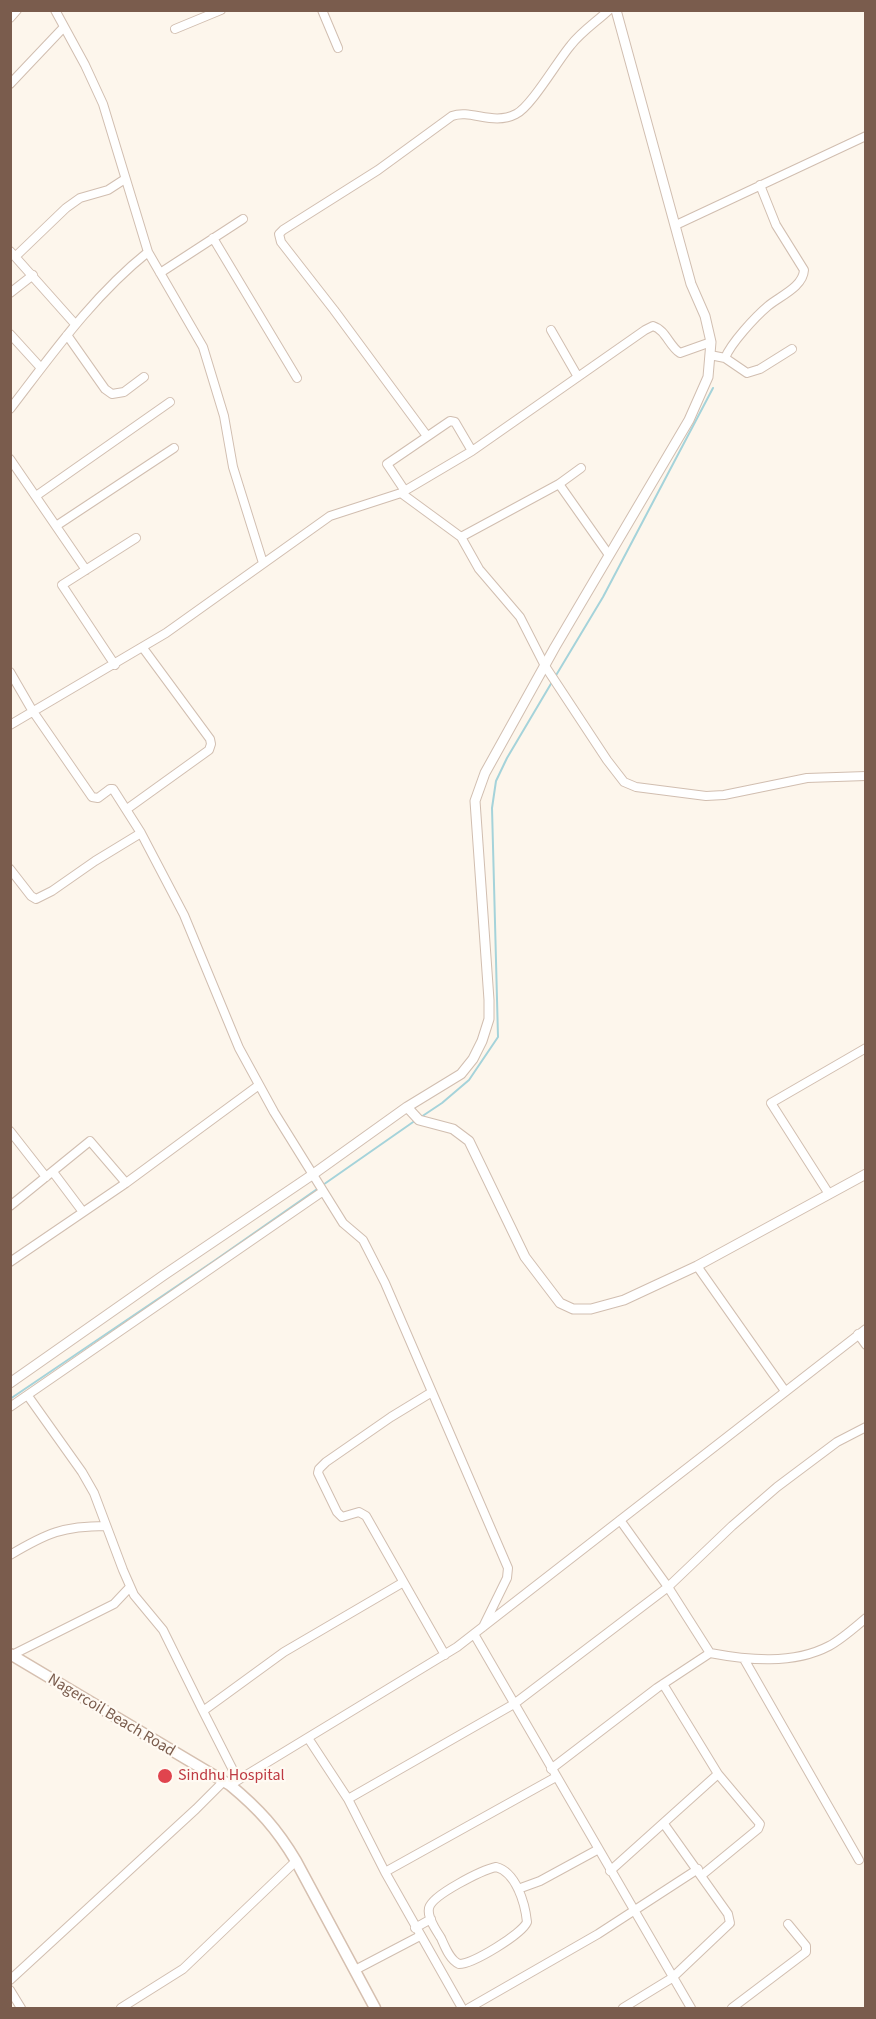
<!DOCTYPE html>
<html>
<head>
<meta charset="utf-8">
<style>
	body { margin:0 }
	#map { position:relative; width:876px; height:2019px; overflow:hidden; background:#fdf6ec; font-family:"Source Sans 3",sans-serif }
	canvas { display:block }
	.frame { position:absolute; inset:0; border:12px solid #7a5c4d; pointer-events:none }
</style>
</head>
<body>
<div id="map">
<canvas width="876" height="2019"></canvas>
<div class="frame"></div>
</div>
<script>
const ctx = document.querySelector('canvas').getContext('2d');
ctx.lineJoin = 'round';
function stroke(path, color, width, dash) {
  ctx.strokeStyle = color;
  ctx.lineWidth = width;
  ctx.lineCap = dash ? 'butt' : 'round';
  ctx.setLineDash(dash || []);
  ctx.stroke(path);
}
function label(font, color, halo, rows, align = 'center') {
  ctx.font = font + ' "Source Sans 3",sans-serif';
  ctx.lineWidth = 4.5;
  ctx.setLineDash([]);
  ctx.textBaseline = 'middle';
  ctx.strokeStyle = halo;
  ctx.fillStyle = color;
  for (const [text, x, y, turn = 0] of rows) {
    ctx.save();
    ctx.translate(x, y);
    ctx.rotate((+turn || 0) * Math.PI / 180);
    ctx.textAlign = isNaN(turn) ? turn : align;
    if (halo) ctx.strokeText(text, 0, 0);
    ctx.fillText(text, 0, 0);
    ctx.restore();
  }
}
stroke(new Path2D(`
	M555,677L603,597L713,388
	M421,1117L442,1103L469,1080L498,1037L492,808L496,781L507,758L552,682
	M10,1399L214,1261L416,1120`), '#a5d3da', 2);
const minor = new Path2D(`
	M55,10L85,65L103,104L148,252L203,347L224,416L233,467L263,563
	M322,10L338,48
	M10,18L17,10
	M175,29L221,10
	M10,84L64,27
	M676,225L866,136
	M213,238L297,378
	M10,251L75,324
	M16,256L66,208L80,198L108,190L125,179
	M160,273L243,219
	M10,293L33,275
	M551,330L578,377
	M10,334L41,368
	M67,335L105,389L112,394L124,392L144,377
	M710,355L725,358L747,373L760,369L792,349
	M725,358C731,343 755,317 768,306C780,296 803,287 804,270L776,225L760,185
	M10,409C53,353 93,296 148,252
	M427,436L334,310L281,242L279,234L283,230L378,170L452,116C471,109 493,126 516,114C531,107 558,60 571,45C581,32 596,22 609,10
	M10,459L86,570
	M559,484L609,555
	M405,491L387,464L450,421L455,422L472,451
	M401,493L461,537L479,569L520,617L545,666L607,760L624,782L636,787L706,796L724,795L807,778L866,776
	M36,496L170,402
	M56,526L174,448
	M461,537L559,484L581,468
	M115,665L62,585L136,538
	M10,672L32,710L92,797L98,798L110,789H113L141,833L184,915L239,1048L274,1112L343,1223L363,1240L385,1283L508,1568L507,1578L483,1627
	M10,725L166,633L330,516L401,493L472,451L645,330L653,326C666,330 669,346 680,353L711,342
	M127,809L209,750L211,744L210,739L143,648
	M10,869L31,896L36,899L52,891L95,861L141,833
	M10,1131L46,1177
	M53,1172L83,1212
	M829,1194L771,1103L866,1048
	M10,1206L90,1141L126,1183
	M10,1262L126,1183L259,1085
	M697,1266L785,1391
	M858,1334L866,1345
	M432,1392L391,1417L326,1462L319,1469L318,1473L337,1512L342,1517L359,1512L366,1516L445,1655
	M28,1396L82,1472L94,1493L123,1570L134,1595L163,1630L203,1711
	M10,1407L322,1192
	M10,1555C47,1533 63,1526 106,1526
	M474,1634L691,2008
	M710,1653C747,1660 793,1665 829,1646C842,1639 854,1628 866,1618
	M12,1655L114,1604L130,1587
	M744,1659L859,1860
	M663,1684L718,1774L760,1824L758,1829L702,1875
	M308,1738L348,1799
	M551,1769L657,1688L710,1653L668,1587L620,1520
	M556,1777L385,1872L348,1799L514,1704L668,1587L732,1526L777,1487L837,1442L866,1427
	M238,1780L203,1711L284,1652L402,1583
	M230,1785L457,1647L866,1329
	M496,1867C516,1872 525,1903 527,1922C522,1934 473,1964 459,1964C450,1960 445,1947 441,1938C436,1930 427,1918 429,1908C432,1895 482,1870 496,1867Z
	M610,1871L718,1774
	M385,1872L462,2008
	M518,1889L540,1881L597,1850
	M415,1928L431,1919
	M355,1970L420,1936
	M10,1980L196,1809L223,1782
	M10,1990L21,2008
	M121,2008L183,1969L296,1861
	M469,2008L598,1934L698,1869
	M623,2008L672,1978L730,1923L728,1914L664,1824
	M732,2008L806,1952V1946L788,1924`);
const tertiary = new Path2D(`
	M407,1107L419,1120L453,1129L469,1141L525,1257L560,1303L573,1309H591L624,1300L697,1266L866,1174
	M10,1383L164,1275L312,1175L407,1107L461,1074L473,1059L482,1041L489,1019V1000L475,801L485,773L555,647L689,420L708,377L711,342L705,316L691,284L616,10`);
const secondary = new Path2D(`
	M10,1654L230,1785C259,1809 277,1829 296,1861L375,2008`);
stroke(minor, '#d1beb0', 10);
stroke(tertiary, '#d1beb0', 11);
stroke(secondary, '#d6c0b0', 13);
stroke(minor, '#fff', 8);
stroke(tertiary, '#fff', 9);
stroke(secondary, '#fff', 10);
for (const [x, y, r, color] of [
	[165,1776,8,"#e0444e"]
]) {
  const dot = new Path2D();
  dot.arc(x, y, r, 0, 2 * Math.PI);
  ctx.fillStyle = color;
  ctx.fill(dot);
  stroke(dot, '#fffaf3', 2);
}
label('16px', '#7a5c4d', '#fffaf3', [
	["Nagercoil Beach Road",111,1716,31]
]);
label('16px', '#be3a42', '#fffaf3', [
	["Sindhu Hospital",178,1776]
], 'left');
</script>
</body>
</html>
